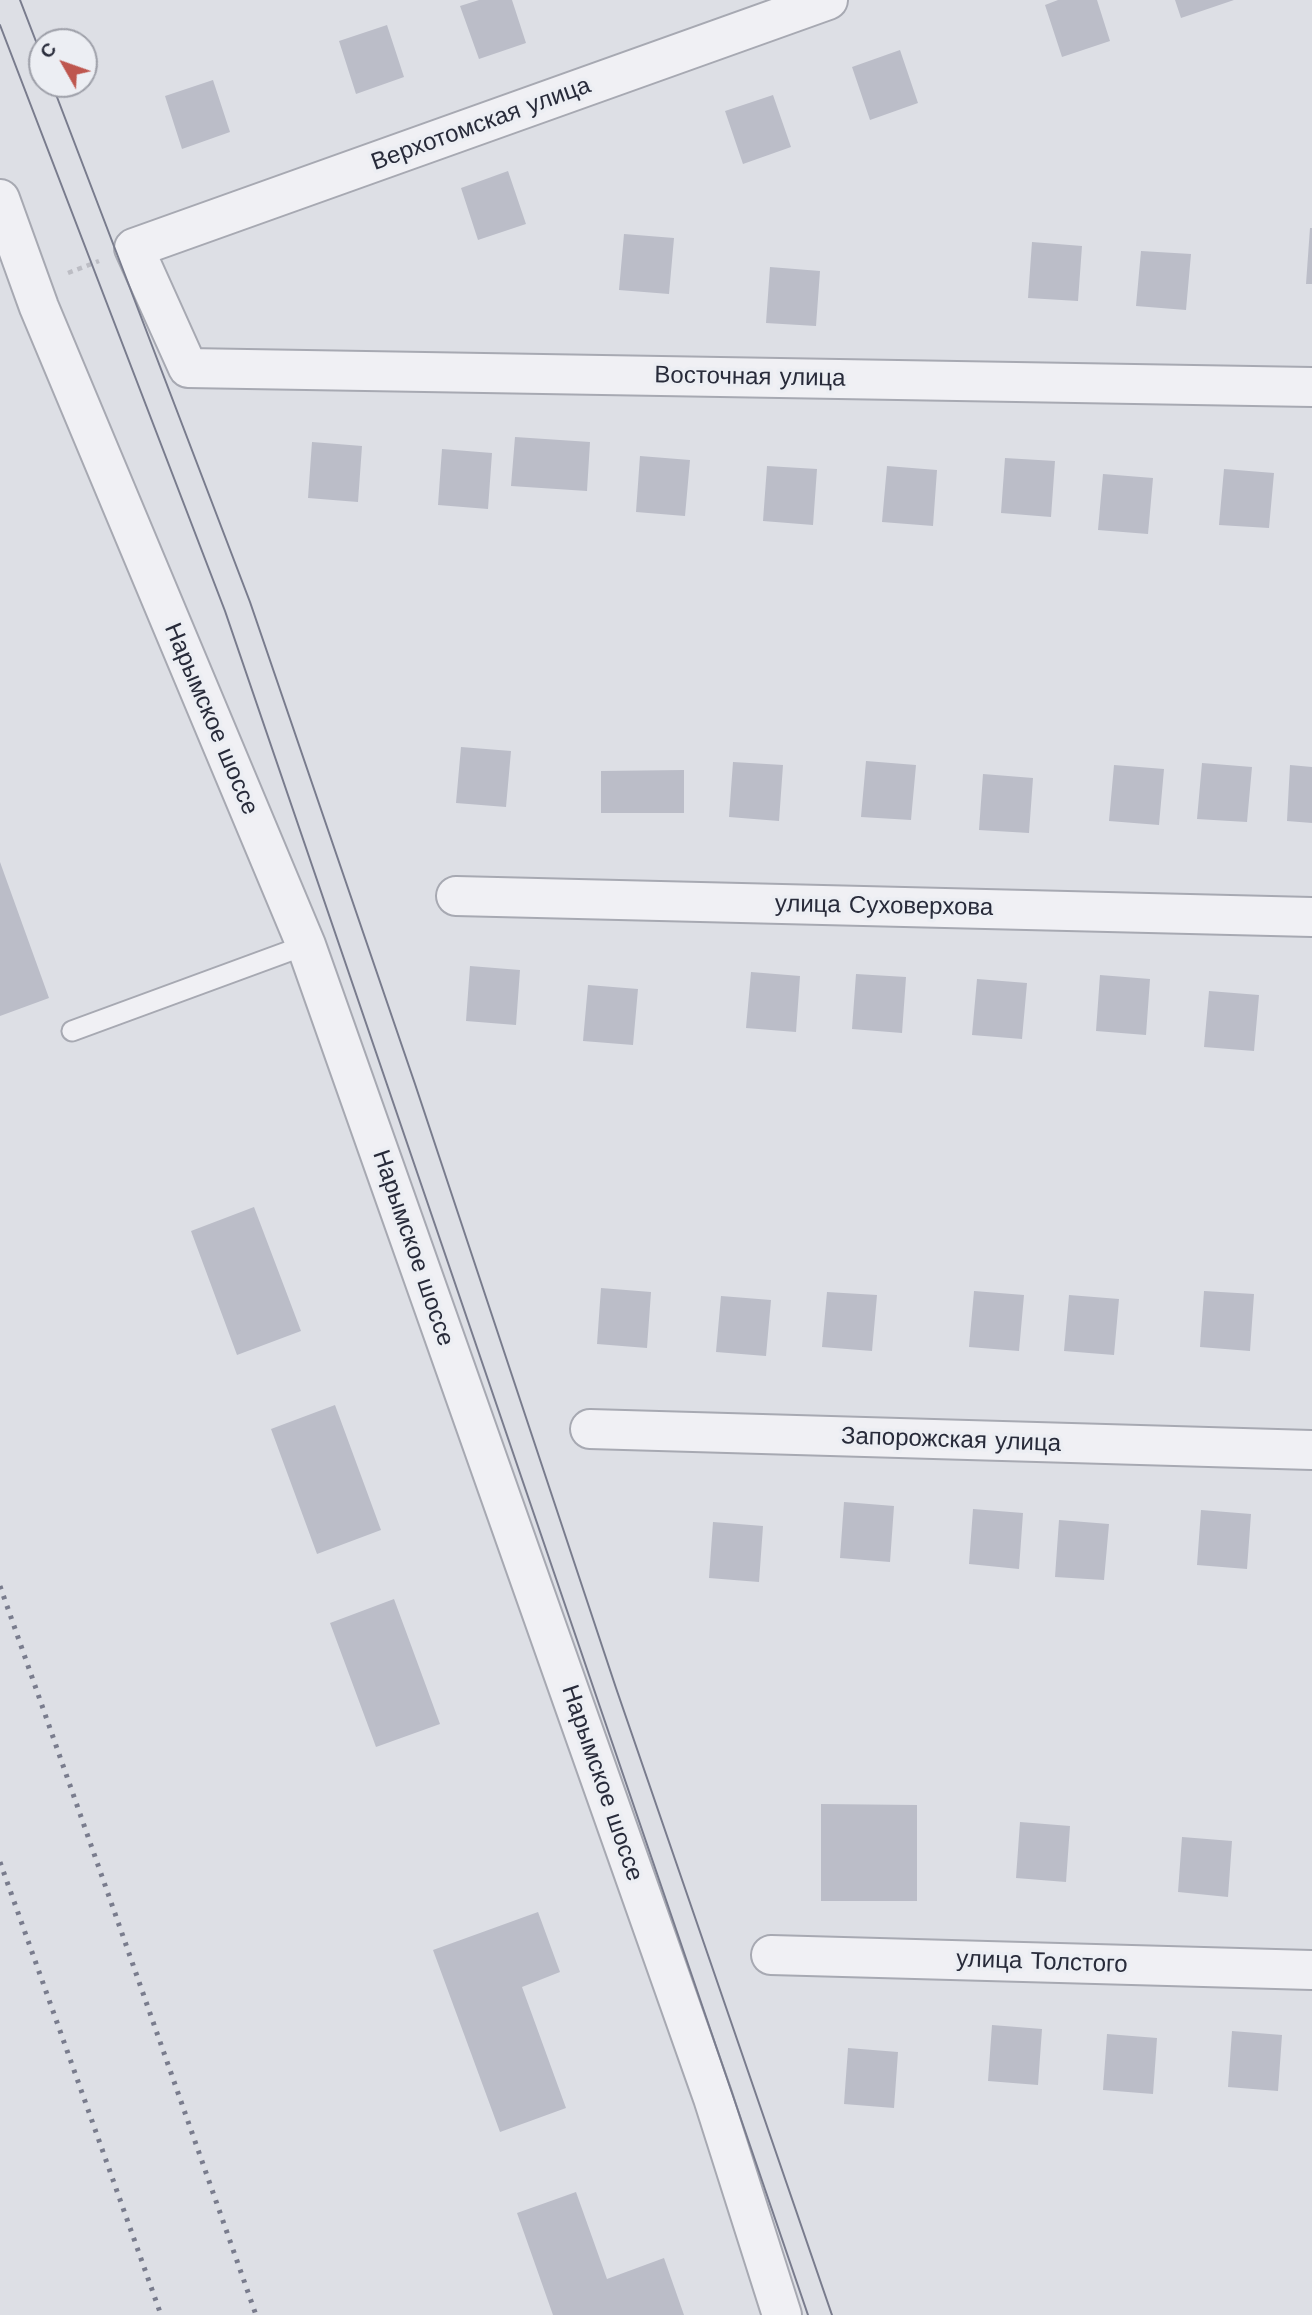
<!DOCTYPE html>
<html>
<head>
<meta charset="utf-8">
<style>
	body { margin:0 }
	#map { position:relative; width:1312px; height:2315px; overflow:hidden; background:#dddfe5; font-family:"Work Sans",sans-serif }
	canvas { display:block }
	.north { position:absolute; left:28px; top:28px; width:70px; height:70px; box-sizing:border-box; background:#eceef3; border:2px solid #9ea0a9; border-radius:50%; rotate:310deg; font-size:19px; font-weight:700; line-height:28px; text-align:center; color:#282b3a }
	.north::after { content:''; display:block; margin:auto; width:24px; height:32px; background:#be564e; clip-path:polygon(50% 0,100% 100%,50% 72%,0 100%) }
</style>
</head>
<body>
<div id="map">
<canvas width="1312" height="2315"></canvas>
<div class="north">С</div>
</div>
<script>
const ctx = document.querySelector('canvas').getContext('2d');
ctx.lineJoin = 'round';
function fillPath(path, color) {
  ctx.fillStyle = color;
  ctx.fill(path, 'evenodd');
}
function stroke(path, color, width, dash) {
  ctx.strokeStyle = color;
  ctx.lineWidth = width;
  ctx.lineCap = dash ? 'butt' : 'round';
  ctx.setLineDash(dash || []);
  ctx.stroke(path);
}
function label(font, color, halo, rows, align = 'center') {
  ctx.font = font + ' "Work Sans",sans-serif';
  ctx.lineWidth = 7;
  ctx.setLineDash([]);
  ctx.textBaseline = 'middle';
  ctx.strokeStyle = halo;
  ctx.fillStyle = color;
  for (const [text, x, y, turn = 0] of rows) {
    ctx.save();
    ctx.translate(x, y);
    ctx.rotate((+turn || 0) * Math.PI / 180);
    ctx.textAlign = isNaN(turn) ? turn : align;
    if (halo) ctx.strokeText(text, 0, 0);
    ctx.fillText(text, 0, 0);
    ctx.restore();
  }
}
fillPath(new Path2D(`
	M479,0H512L526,43L479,59L460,6Z
	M1058,0H1097L1110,41L1062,57L1045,5Z
	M1175,0H1234L1181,18Z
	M387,25L404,77L356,94L339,41Z
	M900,50L918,103L870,120L852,67Z
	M213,80L230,132L182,149L165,96Z
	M773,95L791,147L743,164L725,111Z
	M508,171L526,224L478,240L461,188Z
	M1310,228H1312V284H1306Z
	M624,234L674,238L669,294L619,290Z
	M1032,242L1082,246L1078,301L1028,298Z
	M1141,251L1191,254L1186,310L1136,306Z
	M770,267L820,271L816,326L766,323Z
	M515,437L590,442L587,491L511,486Z
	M312,442L362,446L358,502L308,498Z
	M442,449L492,453L488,509L438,505Z
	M640,456L690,460L685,516L636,512Z
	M1005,458L1055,461L1051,517L1001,513Z
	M767,466L817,469L813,525L763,521Z
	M887,466L937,470L933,526L882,522Z
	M1224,469L1274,473L1269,528L1219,525Z
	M1103,474L1153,478L1148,534L1098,530Z
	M461,747L511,751L506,807L456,803Z
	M866,761L916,765L911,820L861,817Z
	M733,762L783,765L779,821L729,817Z
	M1202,763L1252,767L1247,822L1197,819Z
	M1114,765L1164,769L1159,825L1109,821Z
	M1290,765L1312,767V823L1287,821Z
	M684,770V813H601V771Z
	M983,774L1033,778L1029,833L979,830Z
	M0,862L49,998L0,1016Z
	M470,966L520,970L516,1025L466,1021Z
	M751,972L800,976L796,1032L746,1028Z
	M856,974L906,977L902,1033L852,1029Z
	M1100,975L1150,979L1146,1035L1096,1031Z
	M977,979L1027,983L1022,1039L972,1035Z
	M588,985L638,989L633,1045L583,1041Z
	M1209,991L1259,995L1254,1051L1204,1047Z
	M254,1207L301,1331L237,1355L191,1231Z
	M601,1288L651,1292L647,1348L597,1344Z
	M974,1291L1024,1295L1019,1351L969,1347Z
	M1204,1291L1254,1294L1250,1351L1200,1347Z
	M827,1292L877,1295L872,1351L822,1347Z
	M1069,1295L1119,1299L1114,1355L1064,1351Z
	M721,1296L771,1300L766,1356L716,1352Z
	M335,1405L381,1530L317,1554L271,1429Z
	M844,1502L894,1506L890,1562L840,1558Z
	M973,1509L1023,1513L1019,1569L969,1564Z
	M1201,1510L1251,1514L1247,1569L1197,1565Z
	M1059,1520L1109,1524L1104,1580L1055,1577Z
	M713,1522L763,1526L759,1582L709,1578Z
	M394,1599L440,1724L376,1747L330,1623Z
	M821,1804L917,1805V1901H821Z
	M1020,1822L1070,1826L1066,1882L1016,1878Z
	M1182,1837L1232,1841L1228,1897L1178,1892Z
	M538,1912L560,1972L522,1987L566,2108L500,2132L433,1950Z
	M992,2025L1042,2029L1038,2085L988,2081Z
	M1232,2031L1282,2035L1278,2091L1228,2087Z
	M1107,2034L1157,2038L1153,2094L1103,2090Z
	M848,2048L898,2052L894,2108L844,2104Z
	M576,2192L607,2279L664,2258L684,2315H553L517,2213Z`), '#bbbdc8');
const lane = new Path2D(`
	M72,1031L306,945`);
const street = new Path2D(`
	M828,0L134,248L188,368L1312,387
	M0,199L39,307L306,945L713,2098L782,2315
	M456,896L1312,917
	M590,1429L1312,1450
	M771,1955L1312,1970`);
stroke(lane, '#a7a9b2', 23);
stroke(street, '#a7a9b2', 42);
stroke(new Path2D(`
	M68,273L99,261`), '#bcbdc4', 4.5, [5, 5]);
stroke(lane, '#f0f0f4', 19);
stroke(street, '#f0f0f4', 38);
stroke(new Path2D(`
	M20,0L42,57
	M0,25L225,611L808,2315
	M52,84L250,602L415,1084L616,1688L832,2315`), '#797c8d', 2);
stroke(new Path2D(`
	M0,1586L256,2315
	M0,1862L161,2315`), '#797c8d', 5, [3.5, 7]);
label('24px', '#282b3a', '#eceef3', [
	["Верхотомская улица",481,124,-20],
	["Восточная улица",750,377,1],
	["Нарымское шоссе",211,719,67],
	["улица Суховерхова",884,906,1],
	["Нарымское шоссе",413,1248,71],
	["Запорожская улица",951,1440,2],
	["Нарымское шоссе",602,1783,71],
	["улица Толстого",1042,1962,2]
]);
</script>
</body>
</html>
